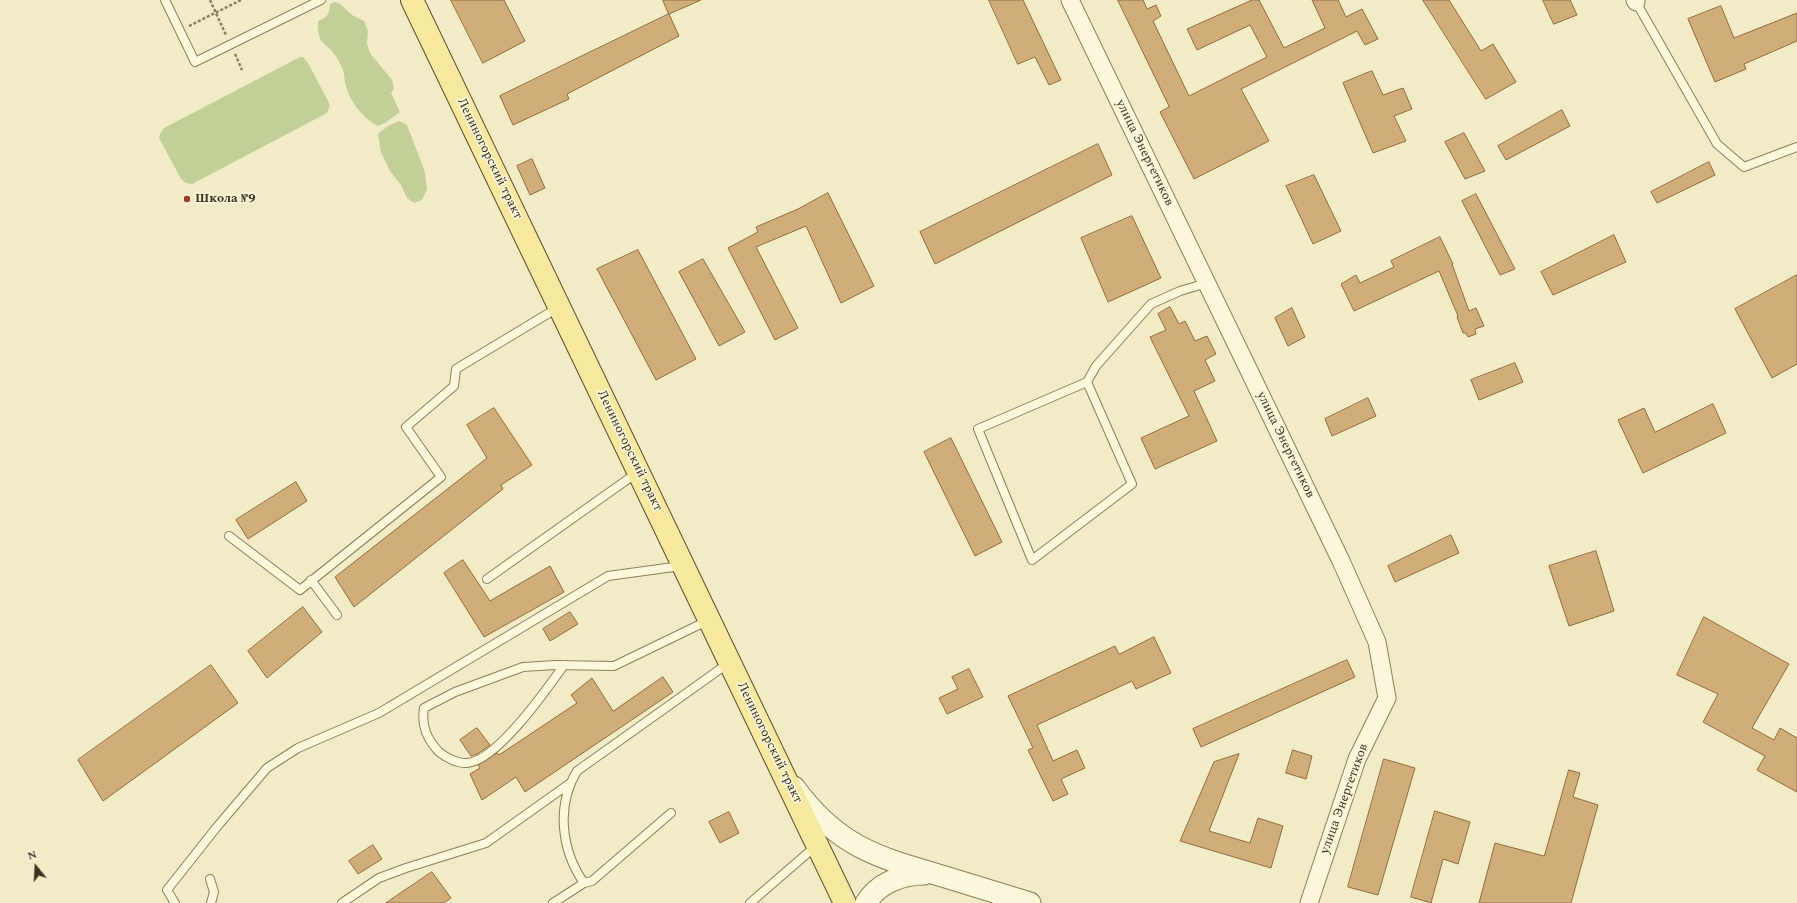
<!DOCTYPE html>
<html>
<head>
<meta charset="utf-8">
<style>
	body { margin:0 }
	#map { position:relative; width:1797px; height:903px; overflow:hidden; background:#f1ebc6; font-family:Spectral,serif }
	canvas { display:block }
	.north { position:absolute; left:16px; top:847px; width:40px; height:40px; -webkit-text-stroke:3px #f8f4d7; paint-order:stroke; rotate:342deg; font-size:11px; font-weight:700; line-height:16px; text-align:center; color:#3e331f }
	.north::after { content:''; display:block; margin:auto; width:14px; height:18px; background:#3e331f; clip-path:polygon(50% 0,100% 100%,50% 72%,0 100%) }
</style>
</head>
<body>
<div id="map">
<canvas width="1797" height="903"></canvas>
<div class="north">N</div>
</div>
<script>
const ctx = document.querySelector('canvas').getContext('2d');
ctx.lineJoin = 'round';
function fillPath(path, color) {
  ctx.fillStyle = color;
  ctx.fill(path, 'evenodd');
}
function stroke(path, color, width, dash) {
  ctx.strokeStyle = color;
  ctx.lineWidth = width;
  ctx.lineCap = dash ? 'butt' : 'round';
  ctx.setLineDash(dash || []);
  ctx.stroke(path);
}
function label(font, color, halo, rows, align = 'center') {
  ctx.font = font + ' Spectral,serif';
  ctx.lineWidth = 3.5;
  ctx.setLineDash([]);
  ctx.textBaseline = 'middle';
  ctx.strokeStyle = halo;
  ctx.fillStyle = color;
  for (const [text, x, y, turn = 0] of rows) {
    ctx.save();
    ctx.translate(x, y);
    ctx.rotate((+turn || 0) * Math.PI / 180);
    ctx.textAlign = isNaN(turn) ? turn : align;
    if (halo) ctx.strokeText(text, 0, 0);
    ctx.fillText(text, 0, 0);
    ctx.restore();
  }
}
fillPath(new Path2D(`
	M335,2L340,4L352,15L364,21L368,31L367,44L370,53L392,80L394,89L391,93L400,112L385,123L378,126C364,119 350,102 346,86C344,82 345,78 344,74C343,69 340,64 338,60C329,41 316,48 318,21C327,18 330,13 330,4Z
	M300,57H303L308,63L329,103L330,106L327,113L192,184L186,183L181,179L159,138L160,134L164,128Z
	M399,121L407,125L425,172L427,189L422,200L414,203L407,198L401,185L390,171L381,152L378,134L388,126Z`), '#c1d099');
const building = new Path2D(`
	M451,0H504L525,41L483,63Z
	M663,0H701L669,14Z
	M989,0H1023L1061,80L1049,85L1035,57L1018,64Z
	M1118,0H1143L1147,9L1156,5L1161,16L1153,21L1189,96L1267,57L1250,25L1197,50L1187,29L1252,0H1259L1284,48L1325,28L1312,0H1338L1346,17L1362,9L1378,39L1365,45L1357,31L1241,89L1269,141L1194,179L1160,112L1169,107Z
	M1423,0H1449L1481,51L1493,44L1516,82L1486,99Z
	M1543,0H1570L1577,15L1554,24Z
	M1721,6L1734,38L1797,13V41L1744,64L1746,69L1715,82L1688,19Z
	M669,14L679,36L567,94L569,99L513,125L500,96Z
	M1372,71L1383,95L1403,88L1412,109L1394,116L1406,141L1373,153L1343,83Z
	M1562,110L1570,126L1506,160L1498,146Z
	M1464,133L1485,171L1465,179L1445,142Z
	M1098,144L1112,175L935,264L920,232Z
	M532,159L545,188L530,195L517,166Z
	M1709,162L1715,175L1657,203L1651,192Z
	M1314,175L1341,231L1313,244L1286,186Z
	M828,193L874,286L841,303L806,226L756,247L798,328L775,340L728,248L758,232L756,227L798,209Z
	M1476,194L1515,269L1500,275L1462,201Z
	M1132,216L1161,278L1108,302L1081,238Z
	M1614,235L1626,262L1553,295L1541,272Z
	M1440,237L1453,264H1452L1469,311L1476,308L1484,326L1475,329L1476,334L1468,337L1466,333H1463L1457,317L1458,316L1439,271L1354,311L1341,284L1356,275L1360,283L1394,267L1391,261Z
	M638,250L696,359L656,380L597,269Z
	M703,259L745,332L719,346L679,272Z
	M1797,275V364L1772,378L1735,309Z
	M1170,307L1179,324L1185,321L1195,341L1207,336L1216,354L1205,360L1215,381L1194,391L1217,441L1155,469L1141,438L1189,416L1150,337L1166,330L1158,314Z
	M1292,308L1305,337L1288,346L1275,318Z
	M1515,363L1523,382L1479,400L1471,380Z
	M1368,398L1376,416L1332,436L1325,419Z
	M1713,404L1726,433L1643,473L1618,420L1644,408L1655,432Z
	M494,408L532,465L501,485L503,489L354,607L335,577L487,458L467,425Z
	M951,438L1002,542L975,556L924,452Z
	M296,482L307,501L248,539L236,520Z
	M1451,535L1459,553L1395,582L1388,566Z
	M1596,551L1614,611L1569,626L1549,566Z
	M463,560L490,601L550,566L564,592L484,637L444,573Z
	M303,607L322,632L267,678L248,651Z
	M570,612L578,624L550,641L543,629Z
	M1704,617L1789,664L1752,728L1774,740L1780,728L1797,738V792L1757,770L1765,756L1703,722L1718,694L1677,675Z
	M1154,637L1171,673L1136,689L1132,681L1037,725L1053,761L1077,750L1085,768L1061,779L1068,794L1053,801L1028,750L1033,748L1008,696L1115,646L1119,654Z
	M1347,660L1355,677L1201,747L1193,729Z
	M211,665L238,703L103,801L78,760Z
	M969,669L983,697L947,714L939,698L958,689L952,677Z
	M663,677L673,692L525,792L516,777L482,800L470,774L480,768L478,765L497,753L499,755L577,703L571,695L592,678L613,711Z
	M477,728L490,745L477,754L471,756L460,740Z
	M1293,750L1312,756L1306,779L1286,773Z
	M1239,754L1209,831L1250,843L1258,818L1283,826L1271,868L1180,841L1214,762Z
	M1384,759L1415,768L1378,895L1348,887Z
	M1569,770L1580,773L1573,797L1598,805L1571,903H1479L1495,843L1544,856Z
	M1435,811L1470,822L1458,864L1443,859L1431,903L1411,897Z
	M729,812L739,833L720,843L709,822Z
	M373,845L382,859L358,874L349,861Z
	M432,872L451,898L444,903H386Z`);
fillPath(building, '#d1ad7a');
stroke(building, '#8f6c3e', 1);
const service = new Path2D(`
	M165,0L195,62L321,0
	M1636,2L1717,144L1744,167L1797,147
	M1087,382L1132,484L1032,560L978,429L1087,382L1096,366L1151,304L1180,291L1207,283
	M229,536L300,590L441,477L406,427L454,386L456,369L559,307
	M487,579L638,472
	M311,580L337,615
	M564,665C547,689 497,761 467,763C458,764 445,757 439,752C427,739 421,726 424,708L455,692L523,667L555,665L614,666L709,620
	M671,813L592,881L584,883C561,850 556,806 577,771L730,662
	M210,879L214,892L211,903
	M175,903L167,890L216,828L267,768L298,748L379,713L608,576L681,566
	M342,903L379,878L406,868L486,843L569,784
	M553,903L584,883
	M750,903L817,845`);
const minor = new Path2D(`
	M1070,0L1341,561L1377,642L1387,698L1357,759L1309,903
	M1635,0L1636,2`);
const tertiary = new Path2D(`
	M794,787C837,846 876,857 942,876C972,885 1001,894 1030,903
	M866,903C878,883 902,874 924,874`);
const primary = new Path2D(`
	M412,0L845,903`);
stroke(service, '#8e7e5a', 10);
stroke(minor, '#8e7e5a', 19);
stroke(tertiary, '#8e7e5a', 23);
stroke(primary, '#5c4b2e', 24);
stroke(new Path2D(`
	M210,0L226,35
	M189,26L241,0
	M235,54L242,70`), '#8e7e5a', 2.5, [3, 2]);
stroke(service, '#fbf7db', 8);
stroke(minor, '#fbf7db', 17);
stroke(tertiary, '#fbf7db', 21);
stroke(primary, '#f6e89d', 22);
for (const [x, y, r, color] of [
	[187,199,4,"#a13a26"]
]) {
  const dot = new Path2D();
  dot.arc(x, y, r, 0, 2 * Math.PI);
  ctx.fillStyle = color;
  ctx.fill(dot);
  stroke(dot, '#f8f4d7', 1.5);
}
label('13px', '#3e331f', '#f8f4d7', [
	["улица Энергетиков",1144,153,64],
	["Лениногорский тракт",489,159,64],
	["улица Энергетиков",1285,445,64],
	["Лениногорский тракт",629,451,64],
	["Лениногорский тракт",769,743,64],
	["улица Энергетиков",1345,799,-70]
]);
label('bold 13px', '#3e331f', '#f8f4d7', [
	["Школа №9",195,199]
], 'left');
</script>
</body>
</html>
